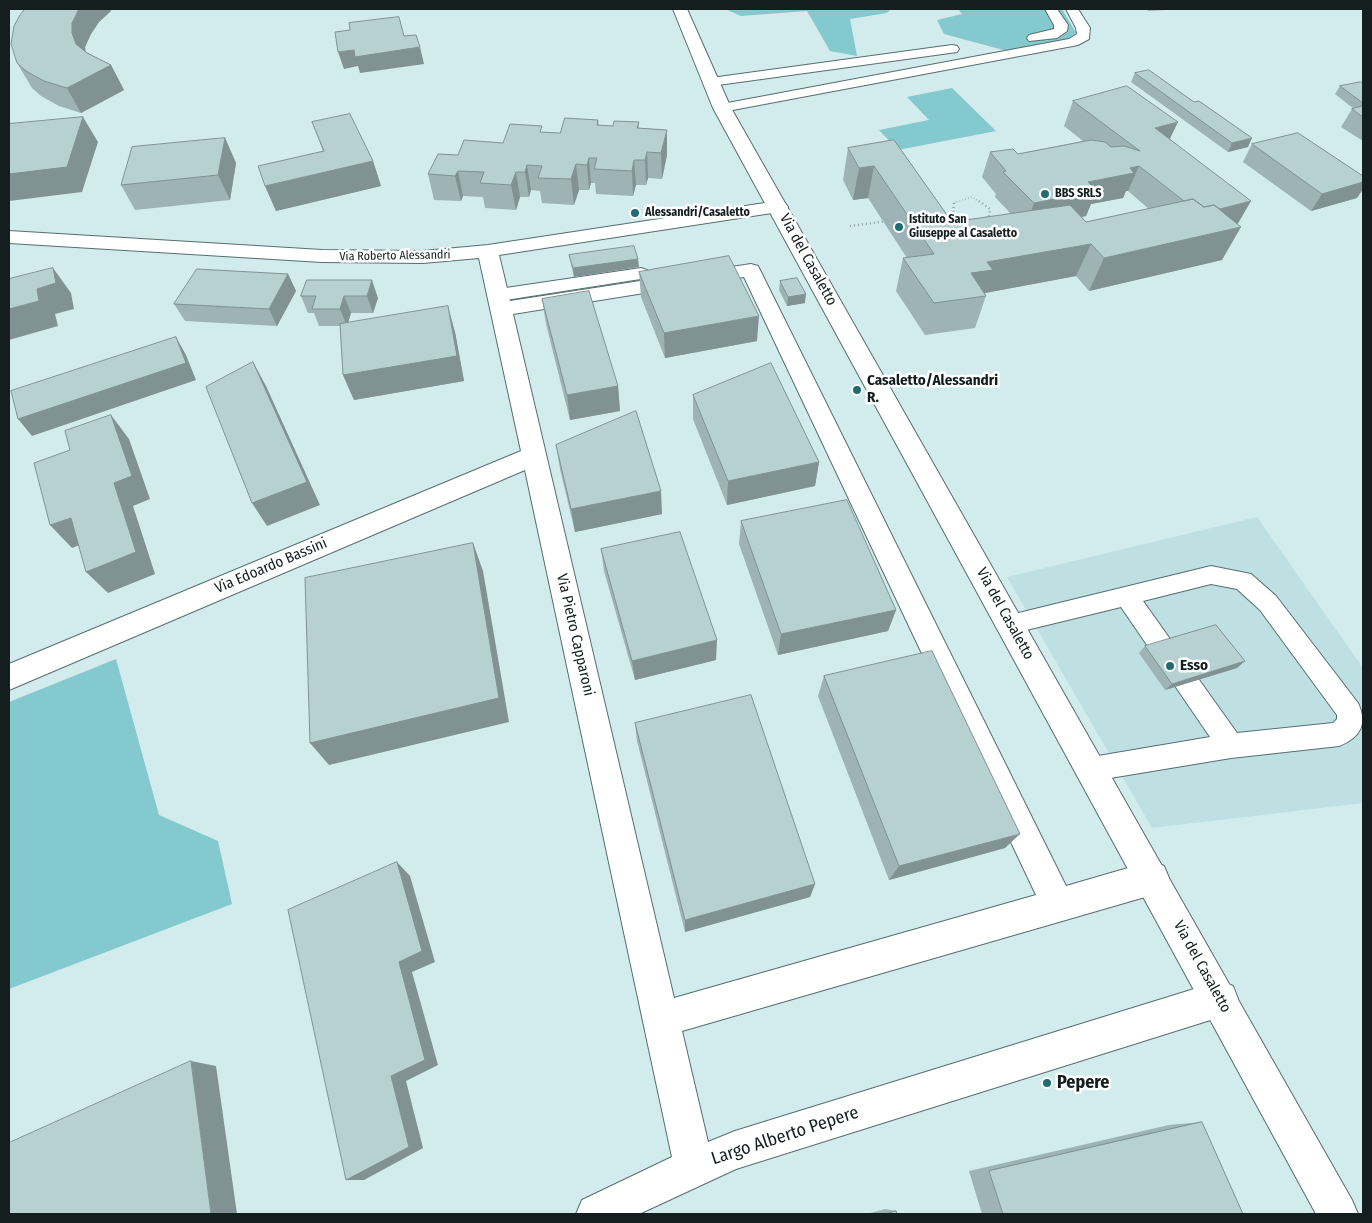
<!DOCTYPE html>
<html>
<head>
<meta charset="utf-8">
<style>
	body { margin:0 }
	#map { position:relative; width:1372px; height:1223px; overflow:hidden; background:#d2ebed; font-family:"Fira Sans Condensed",sans-serif }
	canvas { display:block }
	.frame { position:absolute; inset:0; border:10px solid #141e1e; pointer-events:none }
</style>
</head>
<body>
<div id="map">
<canvas width="1372" height="1223"></canvas>
<div class="frame"></div>
</div>
<script>
const ctx = document.querySelector('canvas').getContext('2d');
ctx.lineJoin = 'round';
function fillPath(path, color) {
  ctx.fillStyle = color;
  ctx.fill(path, 'evenodd');
}
function stroke(path, color, width, dash) {
  ctx.strokeStyle = color;
  ctx.lineWidth = width;
  ctx.lineCap = dash ? 'butt' : 'round';
  ctx.setLineDash(dash || []);
  ctx.stroke(path);
}
function label(font, color, halo, rows, align = 'center') {
  ctx.font = font + ' "Fira Sans Condensed",sans-serif';
  ctx.lineWidth = 5;
  ctx.setLineDash([]);
  ctx.textBaseline = 'middle';
  ctx.strokeStyle = halo;
  ctx.fillStyle = color;
  for (const [text, x, y, turn = 0] of rows) {
    ctx.save();
    ctx.translate(x, y);
    ctx.rotate((+turn || 0) * Math.PI / 180);
    ctx.textAlign = isNaN(turn) ? turn : align;
    if (halo) ctx.strokeText(text, 0, 0);
    ctx.fillText(text, 0, 0);
    ctx.restore();
  }
}
fillPath(new Path2D(`
	M1257,517L1363,668V803L1152,828L1007,577Z`), '#bee0e3');
fillPath(new Path2D(`
	M725,9H891L887,13L850,19L857,56L830,51L807,11L741,16Z
	M958,9H1062L1076,33L1067,40L1007,51L944,34L937,20L962,14Z
	M952,88L996,131L898,150L879,130L929,120L907,97Z
	M116,659L159,815L218,841L232,904L9,989V702Z`), '#84c9ce');
const service = new Path2D(`
	M1045,9H1057L1068,25L1067,31L1057,38L1029,41L1027,38L1029,35L1054,29V25Z
	M1066,9H1078L1090,28L1089,39L1078,45L722,112L715,108L722,104L1069,39L1077,34L1076,28Z
	M952,45L957,46L959,49L957,52L711,86L704,82L711,78Z
	M641,268L647,270L650,274L647,278L499,301L493,299L490,295L493,291L499,289Z
	M1211,566L1251,574L1276,596L1358,703C1368,724 1360,738 1339,746L1231,758L1092,781L1083,778L1079,769L1083,760L1092,757L1210,737L1121,607L1010,634L1002,631L998,624L1002,617ZM1211,584L1237,589L1260,610L1337,715V719L1333,723L1237,733L1143,601Z`);
const minor = new Path2D(`
	M778,201L785,203L788,207L785,211L499,255L510,301L751,264L758,266L1066,886L1152,861L1164,866L1169,878L1164,890L1152,895L682,1031L708,1142L735,1131L1220,981L1233,986L1238,999L1233,1012L1220,1017L736,1169L639,1214H576L582,1200L672,1157L525,470L9,690V664L521,451L479,258L423,263L322,262L9,243V231L322,250L423,251L488,245ZM744,277L1036,895L674,998L513,314Z`);
const tertiary = new Path2D(`
	M673,9H687L731,108L1352,1200L1358,1214H1316L713,108Z`);
stroke(service, '#576e6f', 2);
stroke(minor, '#576e6f', 2);
stroke(tertiary, '#576e6f', 2);
stroke(new Path2D(`
	M954,203L972,197L981,203`), '#8fa3a4', 2, [0.5, 2.5]);
stroke(new Path2D(`
	M979,201L990,209L989,217L984,218
	M945,216H953L954,202L956,201
	M953,216L971,220
	M850,226L887,221`), '#8fa3a4', 2.5, [1, 3]);
fillPath(service, '#fff');
fillPath(minor, '#fff');
fillPath(tertiary, '#fff');
fillPath(new Path2D(`
	M25,9H110L111,11L99,22L91,34L85,47L86,52L111,65L124,90L81,113L59,106L41,96L32,88L17,63Z
	M1144,9H1184L1149,11Z
	M1135,73L1248,147L1228,152L1131,82Z
	M1363,84V141L1341,127L1352,109H1354L1335,94L1340,86Z
	M1073,101L1170,139L1237,224L1222,260L1089,291L1076,276L985,293L986,296L975,328L925,335L896,291L903,258H907L868,198L853,200L843,180L848,148L894,140L952,222L1011,214L995,197L996,194L982,177L990,152L1018,154L1083,141L1064,126ZM1126,191H1128L1149,209L1086,222L1082,217L1086,216L1091,204L1123,198Z
	M598,120L599,126H613L639,122V128L667,130V155L662,179L648,178L646,185H636L633,196L596,194L595,183H591L589,190H579L574,205L542,203L540,191L531,190L529,197H520L516,210L485,208L483,197L463,196L461,201L434,200L428,174L458,155L503,143L560,133Z
	M312,122L373,161L381,186L276,211L265,186L323,151Z
	M225,138L236,163L230,200L135,210L121,185Z
	M1252,144L1363,176V189L1357,198L1311,211L1243,162Z
	M569,255L639,267L574,277L571,264Z
	M639,272L757,341L665,358L641,297Z
	M288,274L296,291L277,326L185,321L174,304Z
	M307,280L378,298L373,313H351L348,323L455,332L464,381L354,400L343,375L340,326H319L314,313H308L301,296Z
	M780,281L805,303L787,306L779,290Z
	M542,299L618,386L620,411L570,420L546,324Z
	M693,395L819,462L815,486L727,505L693,419Z
	M556,445L662,514L575,532L560,469Z
	M741,521L896,610L888,631L778,655L739,544Z
	M601,549L716,660L635,680L604,571Z
	M1145,646L1237,668L1165,690L1139,653Z
	M824,676L1005,848L889,880L818,696Z
	M635,723L815,884L810,897L685,932L637,741Z
	M1202,1122L1243,1214H982L969,1171L1169,1125Z
	M885,1209L896,1211L897,1214H867Z`), '#9db3b5');
fillPath(new Path2D(`
	M79,9H110L111,11L99,22L91,34L85,47L86,58L76,44L72,33V23Z
	M420,47L424,64L360,73L358,66L344,69L338,52L354,50Z
	M111,65L124,90L81,113L67,88Z
	M83,117L98,142L82,192L9,201V174Z
	M1178,122L1166,147L1155,128Z
	M667,130V155L662,179L661,153Z
	M225,138L236,163L230,200L218,175Z
	M1252,138L1248,147L1228,152L1232,143Z
	M647,152L648,178L646,185L645,160Z
	M589,158L591,183L589,190L587,165Z
	M634,160L636,185L633,196L632,171Z
	M373,161L381,186L276,211L265,186Z
	M576,164L579,190L574,205L571,179Z
	M527,165L531,190L529,197L525,172Z
	M874,166L868,198L853,200L859,168Z
	M1139,166L1128,191H1126L1123,198L1091,204L1086,216L1025,228L1034,203L1088,182Z
	M458,171L463,196L461,201L455,176Z
	M516,172L520,197L516,210L511,185Z
	M1363,182V189L1357,198L1311,211L1322,194Z
	M1251,201L1236,227L1200,214Z
	M1241,227L1222,260L1089,291L1104,258Z
	M1091,244L1076,276L985,293L984,296L971,273L987,262Z
	M638,259L639,267L574,277L573,268Z
	M53,268L71,293L74,309L55,314L58,326L9,340V309L37,289Z
	M288,274L296,291L277,326L269,309Z
	M372,280L378,298L373,313L367,296Z
	M806,294L805,303L787,306L788,297Z
	M344,296L351,313L347,326L340,309Z
	M448,306L455,332L464,381L354,400L343,375Z
	M759,316L757,341L665,358L664,333Z
	M176,337L186,355L196,380L32,436L18,419Z
	M253,362L266,386L320,505L267,526L252,503Z
	M618,386L620,411L570,420L567,395Z
	M111,415L129,439L150,499L133,506L155,574L108,593L86,572L114,483Z
	M819,462L815,486L727,505L728,481Z
	M661,491L662,514L575,532L571,509Z
	M71,518L92,540L72,548L50,525Z
	M473,543L483,571L509,722L329,765L310,743Z
	M896,610L888,631L778,655L781,634Z
	M717,640L716,660L635,680L632,661Z
	M1245,661L1237,668L1165,690L1172,684Z
	M1020,834L1005,848L889,880L899,866Z
	M397,862L410,876L435,962L412,972L438,1065L406,1081L423,1148L364,1180H346L391,1076L399,962Z
	M815,884L810,897L685,932V920Z
	M191,1061L216,1066L237,1214H211Z`), '#809293');
const building = new Path2D(`
	M25,9H79L72,23V33L76,44L87,53L111,65L67,88L44,81L26,71L17,63L11,44L14,26L20,15Z
	M399,17L404,36L416,35L420,47L355,57L354,50L338,52L335,32L350,30L349,23Z
	M1149,70L1194,102L1199,101L1252,138L1232,143L1135,73Z
	M1361,82L1363,84V103L1340,86Z
	M1127,86L1178,122L1155,128L1251,201L1220,209L1214,205L1204,207L1193,199L1184,201L1139,166L1130,168L1134,173L1088,182L1097,191L1034,203L1003,172L1006,171L990,152L1013,149L1018,154L1091,140L1105,142L1111,147L1124,146L1140,151L1073,101Z
	M1363,106V117L1352,109Z
	M350,114L373,161L265,186L258,166L324,151L312,122Z
	M83,117L67,167L9,174V124Z
	M565,118L598,120L597,125L613,126L614,121L639,122L637,128L667,130L661,153L647,152L645,160H634L632,171L594,169L597,158H589L587,165L576,164L571,179L538,178L542,166L527,165L525,172H516L511,185L480,183L484,172L458,171L455,176L428,174L438,154L458,155L464,140L503,143L510,124L542,126L540,132L560,133Z
	M1298,133L1363,176V182L1322,194L1252,144Z
	M225,138L218,175L121,185L132,147Z
	M894,140L952,222L1070,205L1086,222L1193,199L1204,207L1214,205L1241,227L1104,258L1091,244L987,262L993,270L971,273L986,296L934,303L903,258L934,254L874,166L859,168L848,148Z
	M634,246L638,259L573,268L569,255Z
	M729,256L759,316L664,333L639,272Z
	M53,268L56,283L37,289L39,301L9,309V279Z
	M197,269L288,274L269,309L174,304Z
	M797,278L806,294L788,297L780,281Z
	M307,280H372L367,296H344L340,309H312L316,296H301Z
	M589,291L618,386L567,395L542,299Z
	M448,306L457,356L343,375L340,324Z
	M176,337L186,363L18,419L11,391Z
	M253,362L307,482L252,503L206,387Z
	M771,363L819,462L728,481L693,395Z
	M636,411L661,491L571,509L556,445Z
	M111,415L132,476L114,483L136,552L86,572L71,518L50,525L34,463L70,450L65,431Z
	M847,500L896,610L781,634L741,521Z
	M680,532L717,640L632,661L601,549Z
	M473,543L499,698L310,743L305,578Z
	M1216,625L1245,661L1172,684L1145,646Z
	M932,651L1020,834L899,866L824,676Z
	M751,695L815,884L685,920L635,723Z
	M397,862L422,951L399,962L425,1060L391,1076L409,1147L346,1180L288,910Z
	M191,1061L211,1214H9V1143Z
	M1202,1122L1243,1214H1003L989,1171Z
	M896,1211L897,1214H886Z`);
fillPath(building, '#b7d0d2');
stroke(building, '#809293', 1);
for (const [x, y, r, color] of [
	[1045,194,5,"#206c71"],
	[635,213,5,"#206c71"],
	[899,227,5,"#206c71"],
	[857,390,5,"#206c71"],
	[1170,666,5,"#206c71"],
	[1047,1083,5,"#206c71"]
]) {
  const dot = new Path2D();
  dot.arc(x, y, r, 0, 2 * Math.PI);
  ctx.fillStyle = color;
  ctx.fill(dot);
  stroke(dot, '#fff', 2);
}
label('bold 12px', '#141e1e', '#fff', [
	["BBS SRLS",1055,194],
	["Alessandri/Casaletto",645,213],
	["Istituto San",909,220],
	["Giuseppe al Casaletto",909,234]
], 'left');
label('12px', '#141e1e', '#fff', [
	["Via Roberto Alessandri",395,256,-1]
]);
label('15px', '#141e1e', '#fff', [
	["Via del Casaletto",808,260,61],
	["Via Edoardo Bassini",271,566,-23],
	["Via del Casaletto",1005,614,61],
	["Via Pietro Capparoni",575,635,77],
	["Via del Casaletto",1202,967,61]
]);
label('bold 15px', '#141e1e', '#fff', [
	["Casaletto/Alessandri",867,381],
	["R.",867,398],
	["Esso",1180,666]
], 'left');
label('bold 18px', '#141e1e', '#fff', [
	["Pepere",1057,1083]
], 'left');
label('18px', '#141e1e', '#fff', [
	["Largo Alberto Pepere",785,1136,-18]
]);
</script>
</body>
</html>
